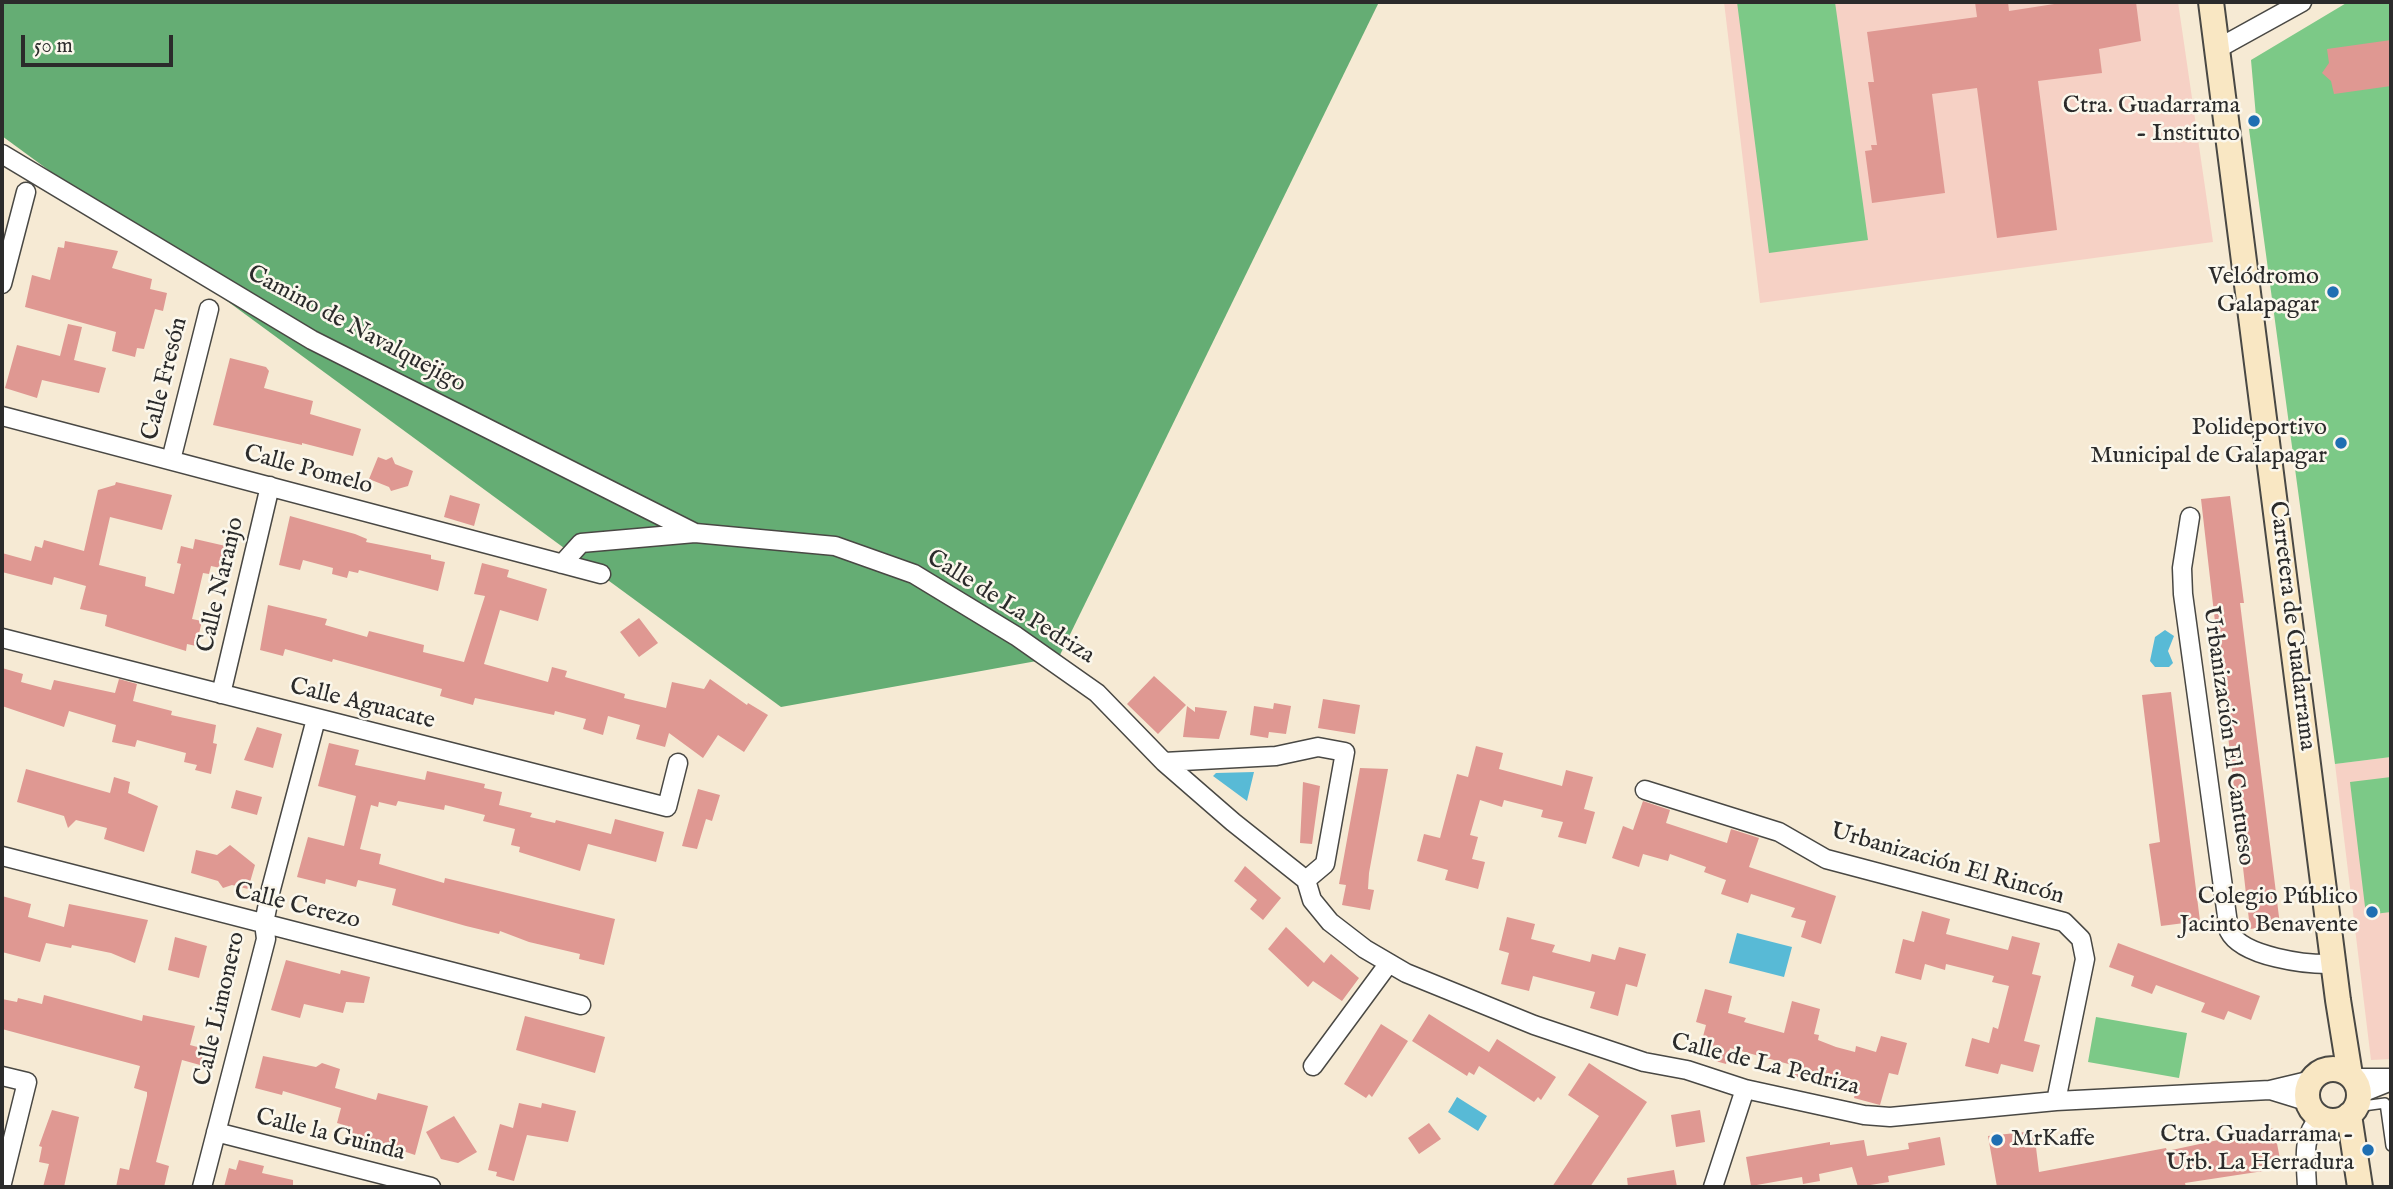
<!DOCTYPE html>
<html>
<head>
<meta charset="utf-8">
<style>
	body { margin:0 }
	#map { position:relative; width:2393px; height:1189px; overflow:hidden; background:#f6ead4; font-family:"IM FELL English",serif }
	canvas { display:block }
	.frame { position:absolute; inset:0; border:4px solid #2b2b2b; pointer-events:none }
	.scale { position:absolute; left:21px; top:35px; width:152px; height:32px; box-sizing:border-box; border:4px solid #2b2b2b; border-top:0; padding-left:9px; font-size:21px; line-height:24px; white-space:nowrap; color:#2b2b2b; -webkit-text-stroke:5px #fbf7ec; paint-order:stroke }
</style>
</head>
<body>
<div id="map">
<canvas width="2393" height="1189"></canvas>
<div class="frame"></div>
<div class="scale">50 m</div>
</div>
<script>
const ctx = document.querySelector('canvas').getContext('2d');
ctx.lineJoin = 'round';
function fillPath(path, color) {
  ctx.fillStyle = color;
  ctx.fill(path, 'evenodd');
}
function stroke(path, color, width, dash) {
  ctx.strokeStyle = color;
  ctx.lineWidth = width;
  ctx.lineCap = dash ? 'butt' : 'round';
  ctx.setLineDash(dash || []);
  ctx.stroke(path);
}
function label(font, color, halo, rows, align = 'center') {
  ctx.font = font + ' "IM FELL English",serif';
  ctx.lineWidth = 5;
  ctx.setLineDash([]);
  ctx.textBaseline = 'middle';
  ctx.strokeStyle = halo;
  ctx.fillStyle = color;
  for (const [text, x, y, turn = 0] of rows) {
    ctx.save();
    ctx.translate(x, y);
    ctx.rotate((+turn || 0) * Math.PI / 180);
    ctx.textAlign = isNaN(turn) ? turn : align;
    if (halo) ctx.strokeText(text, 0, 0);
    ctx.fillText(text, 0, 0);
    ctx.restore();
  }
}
fillPath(new Path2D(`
	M1724,2H2178L2213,242L1760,303Z
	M2391,757V1059L2371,1060L2335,764Z`), '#f6d1c5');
fillPath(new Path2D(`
	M1737,2H1835L1868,240L1769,253Z
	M2348,2H2391V757L2335,764L2249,129L2257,128L2251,60Z
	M2391,777V912L2366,915L2350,782Z
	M2096,1017L2187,1033L2179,1078L2088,1062Z`), '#7cc987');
fillPath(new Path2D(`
	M2,2H1379L1059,657L781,707L2,136Z`), '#65ad74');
fillPath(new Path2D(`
	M2165,630L2174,636L2168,651L2173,663L2169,667H2155L2150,661L2155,637Z
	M1254,772L1247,801L1213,776L1216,773Z
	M1737,933L1792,947L1784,977L1729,963Z
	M1457,1097L1487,1116L1478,1131L1448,1112Z`), '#58bad6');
fillPath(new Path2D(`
	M1975,2H2008L2009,11L2067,2H2136L2141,41L2099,49L2102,73L2038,81L2057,230L1997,238L1977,88L1932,94L1945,193L1872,203L1865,151L1872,150L1871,145H1877L1868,82H1874L1867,32L1977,17Z
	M2391,40V86L2334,94L2331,81L2322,73L2329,63L2327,49Z
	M65,241L118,251L112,268L152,279L150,289L167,293L163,311L155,309L144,349L137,348L135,357L112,351L116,332L25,307L32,275L50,280L58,247L64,248Z
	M68,324L82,327L74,360L106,368L99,393L42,380L37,398L5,388L17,345L60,356Z
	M230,358L266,367L269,371L264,388L313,401L310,414L361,429L353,456L302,443V445L213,425Z
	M378,457L386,460L392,457L395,464L413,471L408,486L391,491L389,487L369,479Z
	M116,482L172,495L162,530L110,517L99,565L146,577L145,586L174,594L181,564L177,563L181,546L193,549L195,539L230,547L225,569L211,566L209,574L203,573L192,619L202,621L196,646L187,644L186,651L105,626L107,615L80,609L86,586L54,577L52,585L2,572V553L31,561L35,546L42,548L44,540L84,551L98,490L115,485Z
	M450,495L480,504L474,526L444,517Z
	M2230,496L2244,603H2240L2280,925L2250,929L2201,499Z
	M290,516L355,534L367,539L366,542L431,555V559L445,562L438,591L359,570L358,573L349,571L347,578L332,574L333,568L303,560L300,570L279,565Z
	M482,563L509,570L507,577L547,589L538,621L500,610L484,664L548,682L552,667L567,671L565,677L625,694L624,698L666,708L672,682L704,689L710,679L747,705L748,703L768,715L744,752L718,735L703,758L669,733L665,747L636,739L640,725L608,716L603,735L583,729L586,719L555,711L554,715L475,698L473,705L440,696L442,689L333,659L332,662L285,649L283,656L260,650L268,605L327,619L325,625L367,637L369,631L424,645L423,652L464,662L485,596L474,594Z
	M639,618L658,643L639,657L620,632Z
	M2,668L23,674L21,682L51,690L54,680L115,693L119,679L137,684L133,701L172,711L171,715L216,725L213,743L217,744L211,774L195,770L197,765L184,762L186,753L137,740L135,747L112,742L116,725L69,711L64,727L2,706Z
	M1154,676L1186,705L1158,734L1127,704Z
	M2171,692L2200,921L2161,926L2149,844L2160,842L2142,695Z
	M1323,699L1360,705L1355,734L1318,728Z
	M1274,703L1291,706L1286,734L1269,732L1268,738L1250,735L1254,706L1273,709Z
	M1187,706L1195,712V707L1227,711L1219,739L1183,737Z
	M257,727L282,734L273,768L244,760Z
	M329,743L359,750L355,765L425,780L427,771L485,784L484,788L502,792L499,805L532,813L530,817L555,823L556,820L611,834L615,819L664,832L656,862L588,844L580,871L519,852L520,847L511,845L515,829L483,821L485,815L445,805L444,810L398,801L396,806L379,802L378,807L371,805L360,849L381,854L379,864L444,883L445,878L615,919L604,965L579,959L580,954L529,942L500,931L499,934L466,926L392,905L396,889L358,880L356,887L326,879L325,884L297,877L308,837L344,846L356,796L318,786Z
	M1476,746L1503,753L1499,769L1562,786L1566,770L1593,777L1584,809L1595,812L1586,844L1558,837L1563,822L1541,817L1543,810L1504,800L1502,807L1480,800L1470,835L1478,837L1472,859L1485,862L1478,889L1445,880L1448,870L1417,861L1424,834L1440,838L1457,774L1468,777Z
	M1360,768L1388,769L1369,873L1368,889L1374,890L1370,910L1342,905L1346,885L1339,884Z
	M26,769L110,793L114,777L130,782L128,793L158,806L144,852L104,839L107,828L76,820L68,828L64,816L17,802Z
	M1303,782L1320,786L1312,844L1300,843Z
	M698,789L720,795L712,821L706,819L697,849L682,846Z
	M236,790L262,797L257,815L231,808Z
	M1643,801L1670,810L1666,823L1727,843L1731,829L1759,838L1749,867L1836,896L1821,944L1801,937L1806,921L1791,917L1795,908L1751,894L1748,903L1721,894L1726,880L1704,872L1706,867L1670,854L1668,861L1643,854L1639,867L1612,858L1623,826L1633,830Z
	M230,845L255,865L248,889L232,885L223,888L218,881L191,873L196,850L217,855Z
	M1245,866L1281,898L1263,920L1250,909L1257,900L1234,881Z
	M2,896L31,904L28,917L64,927L69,904L148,920L135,963L111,953L72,945L71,948L46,943L40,962L2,952Z
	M1922,911L1950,919L1946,934L2008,950L2012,936L2040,943L2032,974L2041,976L2024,1041L2040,1045L2033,1072L2001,1064L1998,1074L1965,1066L1972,1038L1989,1043L1993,1027L1998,1029L2009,986L1992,982L1994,976L1946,964L1945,970L1925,964L1921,980L1895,973L1903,939L1914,942Z
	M1507,917L1535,924L1531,939L1555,945L1552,952L1590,962L1592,954L1615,960L1619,947L1646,954L1637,987L1626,984L1618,1016L1590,1008L1595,992L1533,976L1529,991L1501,984L1509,953L1499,950Z
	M1286,927L1324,963L1331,954L1359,978L1342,1001L1313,981L1308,987L1268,949Z
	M175,937L207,946L199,978L168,970Z
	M2118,943L2260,996L2251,1020L2228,1011L2224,1020L2201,1012L2205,1003L2156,985L2152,994L2131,986L2134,976L2109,967Z
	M286,960L340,974L341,970L370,977L364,1003L346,1002L343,1013L304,1004L300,1018L271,1010Z
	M1705,989L1732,996L1728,1013L1746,1018L1744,1022L1784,1033L1792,1001L1820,1009L1814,1034L1819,1035L1818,1040L1836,1047L1855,1052L1856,1046L1876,1052L1881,1036L1907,1043L1898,1075L1889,1073L1880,1105L1854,1098L1858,1081L1827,1073L1824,1084L1789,1075L1792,1065L1730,1048L1726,1064L1698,1056L1706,1025L1696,1022Z
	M44,995L142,1021L143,1015L195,1026L190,1045L205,1049L200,1065L182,1060L156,1162L169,1166L164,1187H116L120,1168L129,1170L147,1096V1092L134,1088L140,1066L2,1029V999L17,1002L18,998L42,1004Z
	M1429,1014L1489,1052L1497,1039L1556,1077L1541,1100L1538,1097L1534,1102L1479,1066L1474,1075L1469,1072L1467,1076L1412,1041Z
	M525,1016L605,1037L595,1073L516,1050Z
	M1381,1024L1408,1041L1372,1097L1369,1094L1366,1098L1344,1084Z
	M263,1056L316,1067L322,1063L340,1069L335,1088L376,1100L378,1093L428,1106L415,1155L349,1133L344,1125L337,1123L341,1108L283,1091L282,1095L255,1088Z
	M1589,1063L1647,1102L1590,1187H1552L1599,1116L1568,1095Z
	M519,1103L541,1108L542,1103L576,1111L568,1142L527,1135L514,1181L496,1176L497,1172L488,1170L500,1124L513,1128Z
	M52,1110L79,1117L64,1187H43L49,1164L39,1162L42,1147L39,1146Z
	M1700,1110L1705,1142L1676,1147L1671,1115Z
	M454,1116L477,1152L458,1163L441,1159L426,1132Z
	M1429,1123L1441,1139L1419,1154L1408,1138Z
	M2274,1128L2280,1159L2268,1161L2270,1170L2185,1183L2186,1187H1997L1988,1136L2034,1131L2039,1172L2166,1148L2167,1151Z
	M1940,1137L1945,1165L1888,1176L1889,1182L1858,1187L1852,1167L1819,1174L1820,1181L1803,1184L1802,1177L1751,1186L1746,1157L1830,1142V1145L1864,1140L1867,1156L1909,1149L1908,1143Z
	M239,1160L264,1166L262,1173L293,1180V1187H224L229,1168L236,1170Z
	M1674,1170L1677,1187H1628L1627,1178Z`), '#df9892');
const service = new Path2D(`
	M2356,1107L2385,1103L2391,1146`);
const minor = new Path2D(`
	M2217,49L2302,2
	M2,154L312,340L695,533
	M2,284L26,192
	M2,416L601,574
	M171,460L209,309
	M2190,517L2182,568L2183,594L2229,931C2242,957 2307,965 2334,964
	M562,564L581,543L695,533L835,546L914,574L1016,636L1097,693L1164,762L1233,822L1306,880L1312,900L1330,922L1365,949L1406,973L1534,1025L1644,1062L1687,1070L1745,1089L1864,1115L1890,1117L2056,1101L2270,1090L2312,1080
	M2,638L667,807L678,763
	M221,694L270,486
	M1164,762L1276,756L1318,747L1345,752L1325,864L1306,880
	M1645,790L1779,832L1826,859L2064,922L2081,939L2085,959L2056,1101
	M2,856L581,1005
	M1313,1066L1389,963
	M2,1076L27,1082L2,1183
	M2354,1078H2391
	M2270,1090L2309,1102
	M2359,1094L2389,1082
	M216,1132L431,1187
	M202,1187L266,939L264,923L271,889L316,719
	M1713,1187L1745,1089
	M2307,1187C2306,1161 2301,1137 2320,1117`);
const secondary = new Path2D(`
	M2211,2L2338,1000L2350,1075
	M2307 1095a26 26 0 1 1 52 0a26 26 0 1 1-52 0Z
	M2349,1115L2360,1187`);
stroke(service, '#494844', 12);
stroke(minor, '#494844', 21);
stroke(secondary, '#494844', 28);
stroke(service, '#fff', 9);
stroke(minor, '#fff', 18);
stroke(secondary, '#f9e7c3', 24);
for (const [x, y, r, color] of [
	[2254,121,7,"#1f6fb2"],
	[2333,292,7,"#1f6fb2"],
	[2341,443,7,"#1f6fb2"],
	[2372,912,7,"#1f6fb2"],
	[1997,1140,7,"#1f6fb2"],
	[2368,1150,7,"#1f6fb2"]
]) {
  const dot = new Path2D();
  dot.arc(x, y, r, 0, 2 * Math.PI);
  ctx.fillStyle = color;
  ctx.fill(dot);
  stroke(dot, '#fbf7ec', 2.5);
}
label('24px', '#2b2b2b', '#fbf7ec', [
	["Ctra. Guadarrama",2240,107],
	["- Instituto",2240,135],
	["Velódromo",2319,278],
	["Galapagar",2319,306],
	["Polideportivo",2327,429],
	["Municipal de Galapagar",2327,457],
	["Colegio Público",2358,898],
	["Jacinto Benavente",2358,926],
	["Ctra. Guadarrama -",2354,1136],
	["Urb. La Herradura",2354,1164],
	["MrKaffe",2011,1140,"left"]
], 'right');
label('24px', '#2b2b2b', '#fbf7ec', [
	["Camino de Navalquejigo",356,330,28],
	["Calle Fresón",166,379,-76],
	["Calle Pomelo",308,471,15],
	["Calle Naranjo",222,585,-77],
	["Calle de La Pedriza",1010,608,32],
	["Carretera de Guadarrama",2291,626,83],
	["Calle Aguacate",362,705,14],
	["Urbanización El Cantueso",2227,736,82],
	["Urbanización El Rincón",1947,865,16],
	["Calle Cerezo",297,907,14],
	["Calle Limonero",221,1009,-77],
	["Calle de La Pedriza",1765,1066,14],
	["Calle la Guinda",330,1136,14]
]);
</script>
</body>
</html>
